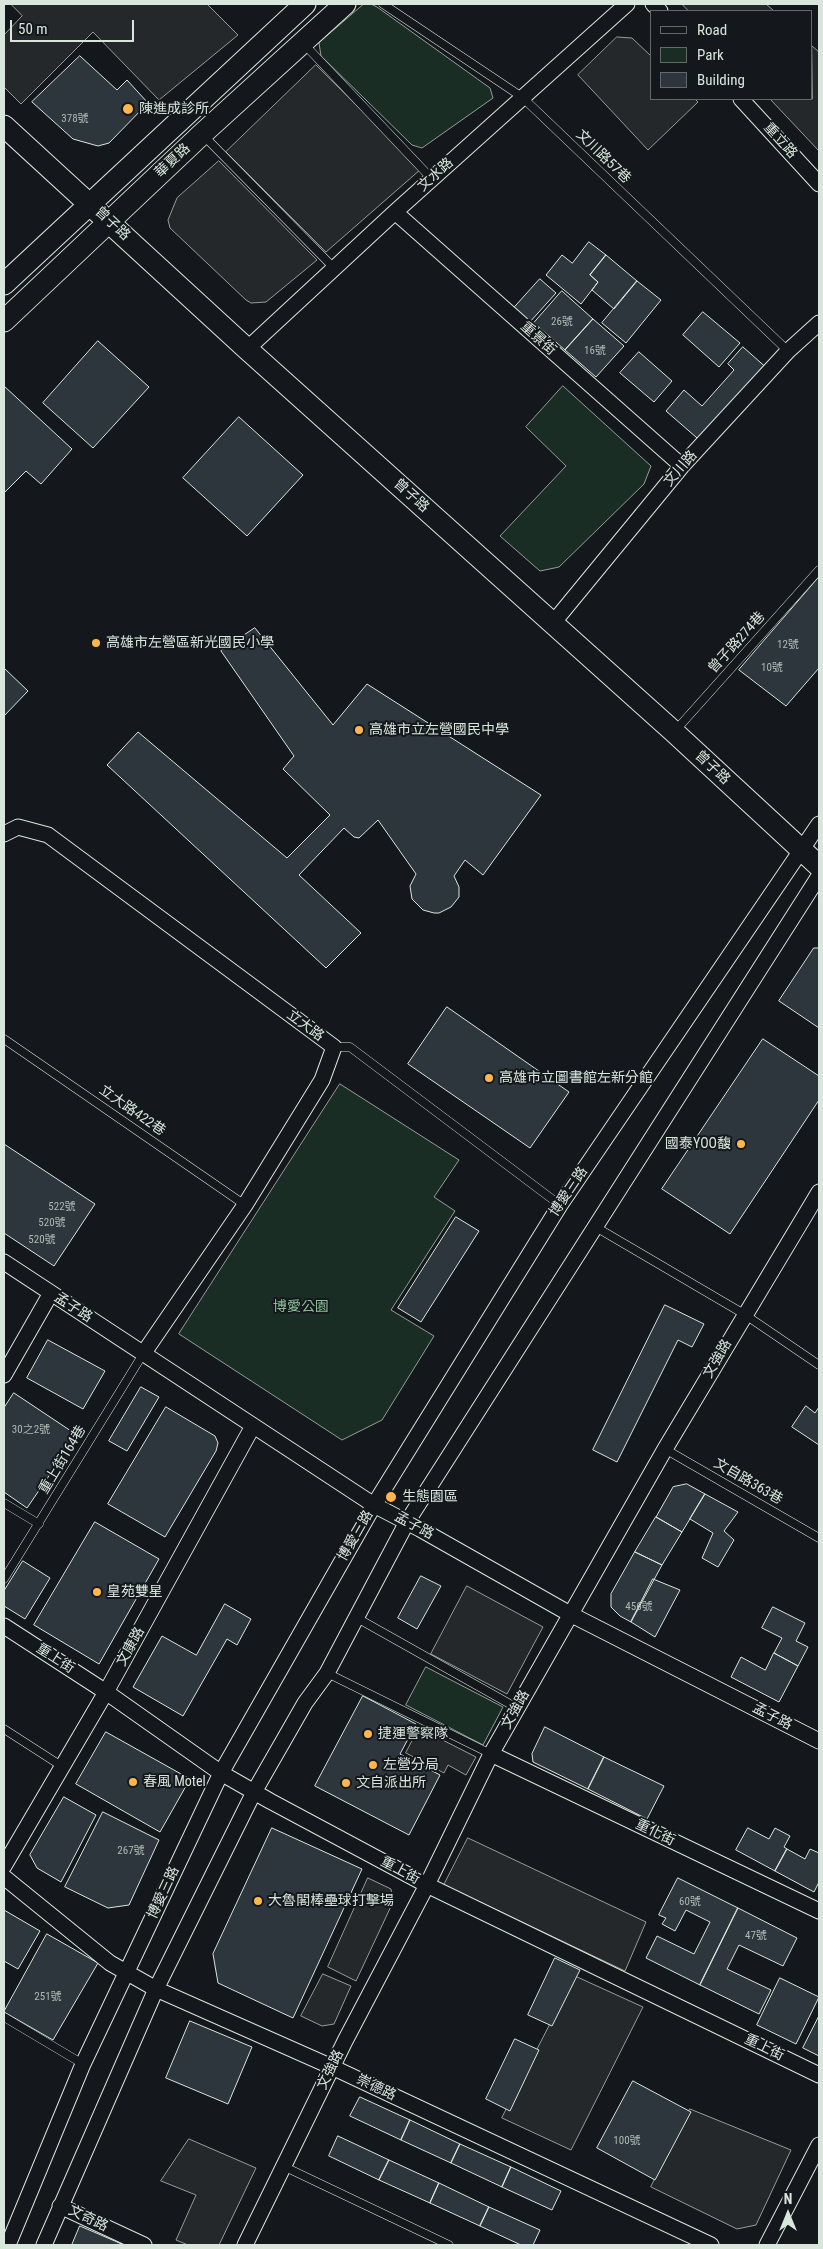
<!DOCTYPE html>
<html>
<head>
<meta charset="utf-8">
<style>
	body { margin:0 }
	#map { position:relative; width:823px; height:2249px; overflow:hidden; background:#14181c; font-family:"Roboto Condensed",sans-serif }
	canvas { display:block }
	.frame { position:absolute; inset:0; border:5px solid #d8e6dc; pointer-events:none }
	.legend { position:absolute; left:650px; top:10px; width:162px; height:90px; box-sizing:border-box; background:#14181c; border:1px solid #626a69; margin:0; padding:6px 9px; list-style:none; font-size:15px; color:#d8e6dc }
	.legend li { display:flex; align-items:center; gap:10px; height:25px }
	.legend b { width:25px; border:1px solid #626a69 }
	.north { position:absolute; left:763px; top:2189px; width:50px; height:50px; -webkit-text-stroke:4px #14181c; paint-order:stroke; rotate:0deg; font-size:14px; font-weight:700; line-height:20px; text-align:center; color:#d8e6dc }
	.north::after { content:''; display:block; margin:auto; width:18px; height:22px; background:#d8e6dc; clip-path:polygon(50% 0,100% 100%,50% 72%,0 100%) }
	.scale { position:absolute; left:10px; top:20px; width:124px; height:22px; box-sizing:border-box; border:2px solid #d8e6dc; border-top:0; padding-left:6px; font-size:15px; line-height:18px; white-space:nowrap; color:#d8e6dc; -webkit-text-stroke:4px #14181c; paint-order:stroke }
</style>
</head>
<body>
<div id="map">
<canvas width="823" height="2249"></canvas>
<div class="frame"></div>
<ul class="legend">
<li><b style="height:6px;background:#14181c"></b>Road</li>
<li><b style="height:14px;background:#1a2d24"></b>Park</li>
<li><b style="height:14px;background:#2c363c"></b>Building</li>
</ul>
<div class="north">N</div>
<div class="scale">50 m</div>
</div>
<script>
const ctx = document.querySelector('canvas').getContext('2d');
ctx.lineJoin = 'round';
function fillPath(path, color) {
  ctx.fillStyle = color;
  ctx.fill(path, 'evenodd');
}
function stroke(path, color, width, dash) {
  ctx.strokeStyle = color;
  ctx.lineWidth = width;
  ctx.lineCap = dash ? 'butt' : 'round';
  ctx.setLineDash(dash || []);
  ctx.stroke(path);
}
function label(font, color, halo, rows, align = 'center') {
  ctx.font = font + ' "Roboto Condensed","Noto Sans TC",sans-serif';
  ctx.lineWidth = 4;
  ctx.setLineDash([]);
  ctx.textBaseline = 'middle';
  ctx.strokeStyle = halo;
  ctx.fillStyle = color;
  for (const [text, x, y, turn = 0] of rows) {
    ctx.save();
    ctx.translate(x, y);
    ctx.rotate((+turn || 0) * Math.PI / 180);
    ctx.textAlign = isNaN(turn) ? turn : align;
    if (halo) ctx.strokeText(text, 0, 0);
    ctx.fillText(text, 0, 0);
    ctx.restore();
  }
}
const green = new Path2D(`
	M364,4H371L377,7L490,88L493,98L422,148L412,145L321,56L319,43Z
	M563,386L651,466L644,484L559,567L540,571L500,536L566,466L526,427Z
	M340,1084L459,1160L434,1197L455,1211L391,1310L434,1336L382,1420L342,1440L179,1334Z
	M426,1667L503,1707L483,1745L406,1705Z`);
fillPath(green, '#1a2d24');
stroke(green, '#939e99', 1);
const parking = new Path2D(`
	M11,4H207L238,35L159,100L93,32L21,104L4,87V35L22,16Z
	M682,4H766L774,11H689Z
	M617,37L632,38L652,57V99H695L698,102L648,150L578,75Z
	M812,46L819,52V151L770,99H812Z
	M316,65L421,169L326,252L226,152Z
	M219,161L317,260L266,302L251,303L246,300L170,228L168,220L177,198Z
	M467,1586L543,1627L507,1694L431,1654Z
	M419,1728L476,1757L466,1775L448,1765L444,1773L406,1753Z
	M468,1838L646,1922L625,1971L444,1885Z
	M368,1878L391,1889L393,1902L356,1981L328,1967Z
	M323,1974L351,1986L334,2024L322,2026L301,2016Z
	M575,1976L643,2007L571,2150L502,2118Z
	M690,2109L791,2150L756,2225L737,2229L651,2187Z
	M189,2139L256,2168L219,2245H188L176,2240L196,2195L161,2181Z`);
fillPath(parking, '#24282b');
stroke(parking, '#939e99', 1);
const building = new Path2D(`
	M80,56L117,90L127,80L148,103L109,143L98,146L73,139L32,102Z
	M589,242L606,255L590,275L598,282L581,304L546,275L562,255L572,263Z
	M606,255L637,281L614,309L592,290L598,282L590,275Z
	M540,279L556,293L529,323L513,309Z
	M637,281L661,300L626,343L602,323Z
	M562,291L593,319L565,350L534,323Z
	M703,312L740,343L719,367L683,335Z
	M593,319L624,346L596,377L565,350Z
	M98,341L149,387L93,448L43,403Z
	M743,347L769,370L704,444L666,411L684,390L702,406L734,370L728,364Z
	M639,352L672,381L654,402L620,373Z
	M4,386L72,449L41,484L26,471L4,493Z
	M239,417L303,475L247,536L183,478Z
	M819,577V668L786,706L739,670Z
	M255,628L333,725L367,684L541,795L483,875L465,860L454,876L459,887V897L451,907L439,913H434L423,910L412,899L410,886L416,874L378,820L359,838L354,837L344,828L299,875L361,933L326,968L107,765L138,732L287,858L330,815L283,769L294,756L221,651Z
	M4,668L28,691L4,716Z
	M814,948H819V1028L779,1001Z
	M447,1007L569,1092L530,1148L408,1064Z
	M763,1039L819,1076V1100L730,1234L662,1189Z
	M4,1144L95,1204L54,1266L4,1233Z
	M456,1217L479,1231L421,1322L398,1308Z
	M665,1305L704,1324L692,1347L678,1340L617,1462L593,1450Z
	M48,1340L105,1371L83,1409L27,1378Z
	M141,1387L159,1397L127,1451L109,1441Z
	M14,1393L77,1435L27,1508L4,1492V1408Z
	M806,1406L815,1413L819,1407V1445L792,1427Z
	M166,1407L215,1436L218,1443L216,1451L165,1537L108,1504Z
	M687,1484L705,1494L682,1532L656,1517L673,1487Z
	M705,1494L738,1512L724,1531L734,1540L718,1567L702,1558L713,1533L690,1519Z
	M656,1517L682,1532L662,1565L635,1552Z
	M95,1522L159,1559L99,1664L34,1625Z
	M635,1552L662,1565L631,1622L620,1616L611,1607V1594Z
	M23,1561L50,1578L25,1619L4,1606V1591Z
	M421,1576L441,1586L417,1629L398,1618Z
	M653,1579L680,1590L655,1637L631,1622Z
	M225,1604L251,1619L237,1645L227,1639L183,1716L133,1687L162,1636L196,1655Z
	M773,1607L805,1623L796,1641L808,1647L798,1666L774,1653L782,1638L762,1628Z
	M774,1653L798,1666L779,1702L731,1677L741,1657L765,1670Z
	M363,1696L416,1724L400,1754L440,1775L409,1835L315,1786Z
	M545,1727L604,1757L588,1789L533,1762L532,1754Z
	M106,1732L190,1779L160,1832L76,1784Z
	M604,1757L664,1786L647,1819L588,1789Z
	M64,1797L96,1815L61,1882L37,1868L30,1855Z
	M103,1812L159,1840L129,1905L108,1908L65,1887Z
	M272,1828L362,1869L293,2018L218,1983L213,1954Z
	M748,1828L769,1839L775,1828L790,1836L784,1847L787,1849L775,1871L736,1850Z
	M787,1849L805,1859L810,1849L819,1853V1882L814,1892L775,1871Z
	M678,1878L738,1908L700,1985L646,1958L657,1936L694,1954L710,1922L686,1910L675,1931L662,1924L666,1918L659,1915Z
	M738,1908L797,1938L783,1966L739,1945L727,1969L771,1990L759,2014L700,1985Z
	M4,1910L40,1931L18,1969L4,1961Z
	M47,1934L98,1963L53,2040L4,2012Z
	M555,1958L580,1970L552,2026L528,2015Z
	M780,1978L819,1997L796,2044L757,2025Z
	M819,2016V2056L803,2048Z
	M190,2021L252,2047L228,2104L166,2078Z
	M515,2039L539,2050L510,2111L486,2099Z
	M633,2081L691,2112L655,2180L597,2148Z
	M360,2097L410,2120L401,2140L350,2116Z
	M410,2120L460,2144L451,2163L401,2140Z
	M338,2136L389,2160L379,2180L329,2156Z
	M460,2144L511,2167L502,2187L451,2163Z
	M389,2160L439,2183L430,2203L379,2180Z
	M511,2167L561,2191L552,2210L502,2187Z
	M439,2183L489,2207L480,2226L430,2203Z
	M489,2207L540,2230L533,2245H521L480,2226Z
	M80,2226L124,2245H72Z`);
fillPath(building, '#2c363c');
stroke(building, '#d8e6dc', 1);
const lane = new Path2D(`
	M383,4L522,97L788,351
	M304,44L432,179
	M202,134L334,268
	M675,731L819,570
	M4,1039L245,1205
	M334,1047H350L560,1205
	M594,1226L744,1314L819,1365
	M665,1449L819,1538
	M4,1503L39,1524
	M4,1579L143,1354
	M357,1618L517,1708
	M327,1673L491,1754
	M4,1729L63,1767
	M4,2017L83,2064
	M283,2166L449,2245`);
const street = new Path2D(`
	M653,4L660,11
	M741,99L819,184
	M395,212L682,466
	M247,349L395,212L627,4
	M553,623L682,466L788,351L819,323
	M4,834L18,827L48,835L334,1047L322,1080L245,1205L143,1354
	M4,1262L374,1505L420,1529L570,1614L819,1741
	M4,1375L51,1293
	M4,1626L106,1692L221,1773L270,1801L427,1885L819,2075
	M491,1754L819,1911
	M4,1866L106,1692L253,1426
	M4,1877L110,1963L156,1989L332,2067L711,2245
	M60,2206L144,2245
	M8,2245L83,2064L221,1773L374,1505L560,1205L819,824
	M44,2245L156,1989L254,1792L305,1703L327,1673L407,1522L819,876
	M245,2245L345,2041L427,1885L491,1754L665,1449L819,1192
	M767,2245L819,2145`);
const secondary = new Path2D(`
	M4,126L247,349L674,732L819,866
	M4,284L305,4
	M4,321L202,134L345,4`);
stroke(lane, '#d8e6dc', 9);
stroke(street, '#d8e6dc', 17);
stroke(secondary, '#d8e6dc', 23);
stroke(lane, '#14181c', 8);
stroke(street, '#14181c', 15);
stroke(secondary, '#14181c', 21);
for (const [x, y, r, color] of [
	[128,109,6,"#ffb74d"],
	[96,643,5,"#ffb74d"],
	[359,730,5,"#ffb74d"],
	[489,1078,5,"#ffb74d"],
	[741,1144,5,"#ffb74d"],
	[391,1497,6,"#ffb74d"],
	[97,1592,5,"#ffb74d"],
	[368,1734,5,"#ffb74d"],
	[373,1765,5,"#ffb74d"],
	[133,1782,5,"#ffb74d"],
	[346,1783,5,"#ffb74d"],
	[258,1901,5,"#ffb74d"]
]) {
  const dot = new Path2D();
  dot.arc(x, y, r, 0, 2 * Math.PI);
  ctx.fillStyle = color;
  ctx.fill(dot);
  stroke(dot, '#14181c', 2);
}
label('11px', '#adbab4', null, [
	["378號",75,119],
	["26號",562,322],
	["16號",595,351],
	["12號",788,645],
	["10號",772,668],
	["522號",62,1207],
	["520號",52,1223],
	["520號",42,1240],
	["30之2號",31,1430],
	["456號",639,1607],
	["267號",131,1851],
	["60號",690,1902],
	["47號",756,1936],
	["251號",48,1997],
	["100號",627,2141]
]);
label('14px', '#d8e6dc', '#14181c', [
	["陳進成診所",139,109],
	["高雄市左營區新光國民小學",106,643],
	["高雄市立左營國民中學",369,730],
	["高雄市立圖書館左新分館",499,1078],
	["國泰YOO馥",731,1144,"right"],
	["生態園區",402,1497],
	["皇苑雙星",107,1592],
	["捷運警察隊",378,1734],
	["左營分局",383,1765],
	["春風 Motel",143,1782],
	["文自派出所",356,1783],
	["大魯閣棒壘球打擊場",268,1901]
], 'left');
label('14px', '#d8e6dc', '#14181c', [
	["重立路",780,141,48],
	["文川路57巷",603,157,44],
	["華夏路",173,161,-43],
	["文水路",436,175,-42],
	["曾子路",112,224,43],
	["重景街",538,339,42],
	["文川路",681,469,-49],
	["曾子路",411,496,42],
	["曾子路274巷",737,643,-48],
	["曾子路",712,768,43],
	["立大路",305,1026,36],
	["立大路422巷",132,1111,35],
	["博愛三路",569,1192,-56],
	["孟子路",73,1308,33],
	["文強路",718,1359,-60],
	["重上街164巷",63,1460,-59],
	["文自路363巷",748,1482,30],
	["孟子路",414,1526,28],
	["博愛三路",356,1536,-60],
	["文康路",131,1647,-61],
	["重上街",55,1659,33],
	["文強路",516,1710,-61],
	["孟子路",772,1717,27],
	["重化街",655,1833,26],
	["重上街",400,1871,28],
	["博愛三路",164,1893,-65],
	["重上街",764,2048,26],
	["文強路",331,2070,-64],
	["崇德路",376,2088,25],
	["文奇路",88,2219,25]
]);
label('14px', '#8ac095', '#14181c', [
	["博愛公園",301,1307]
]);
</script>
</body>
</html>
